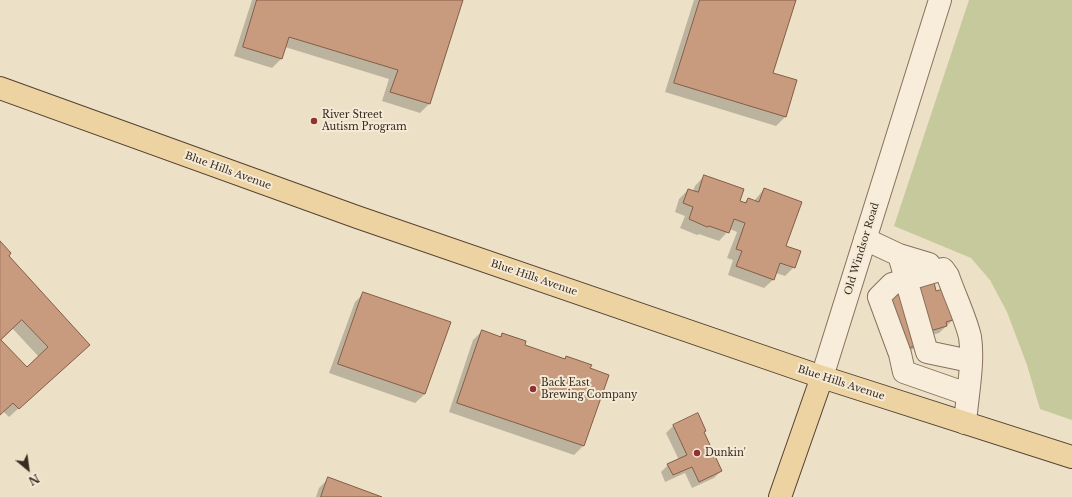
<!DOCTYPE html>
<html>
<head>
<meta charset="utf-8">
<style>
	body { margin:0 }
	#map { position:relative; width:1072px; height:497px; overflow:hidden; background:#ece0c7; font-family:"Libre Baskerville",serif }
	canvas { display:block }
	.north { position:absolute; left:8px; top:449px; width:40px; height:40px; -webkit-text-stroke:3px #f4ead6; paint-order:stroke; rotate:151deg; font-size:11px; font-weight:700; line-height:16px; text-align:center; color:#382b20 }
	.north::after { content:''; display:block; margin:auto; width:14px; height:18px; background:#382b20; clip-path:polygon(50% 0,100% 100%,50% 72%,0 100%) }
</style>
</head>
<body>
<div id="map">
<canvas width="1072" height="497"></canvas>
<div class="north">N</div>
</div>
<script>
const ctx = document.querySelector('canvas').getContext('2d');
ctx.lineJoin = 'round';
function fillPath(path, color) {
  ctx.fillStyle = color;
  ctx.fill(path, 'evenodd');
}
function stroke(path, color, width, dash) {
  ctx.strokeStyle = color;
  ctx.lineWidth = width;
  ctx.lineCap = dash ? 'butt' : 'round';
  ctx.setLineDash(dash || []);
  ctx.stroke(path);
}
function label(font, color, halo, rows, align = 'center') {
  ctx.font = font + ' "Libre Baskerville",serif';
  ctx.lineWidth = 4;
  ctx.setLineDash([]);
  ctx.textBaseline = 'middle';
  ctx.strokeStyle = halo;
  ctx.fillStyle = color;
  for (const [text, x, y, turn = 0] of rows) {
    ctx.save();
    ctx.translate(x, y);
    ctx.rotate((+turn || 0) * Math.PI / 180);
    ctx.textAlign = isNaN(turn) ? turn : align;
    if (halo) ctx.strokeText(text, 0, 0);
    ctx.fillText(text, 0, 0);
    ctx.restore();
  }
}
fillPath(new Path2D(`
	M969,0H1072V420L1040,409L1027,365L1007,312L990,280L971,258L894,226Z`), '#c5c99b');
fillPath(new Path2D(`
	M252,0H462L429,104L420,113L382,101L389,79L285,47L281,59L272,68L234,56Z
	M694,0H795L772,73L796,81L785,117L776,126L665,92Z
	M704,176L744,203L748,199L754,201L764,189L794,267L785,276L776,273L774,279L764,288L728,275L733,260L727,258L737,232L730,229L719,241L699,234L697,235L680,228L685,216L675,212L679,199L688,190L693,191L695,186Z
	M0,243L7,256L79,354L9,417L3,411L0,414V341L26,369L39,357L12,328L0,340Z
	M936,292L955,318L939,333L920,338Z
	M364,293L425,394L415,403L329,373L355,302Z
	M903,294L918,345L913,349L897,354Z
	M482,331L500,337L503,334L523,346L563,360L566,357L589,369L608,375L583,446L574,455L449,412L473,340Z
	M698,415L703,432L721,471L714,478L692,488L685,473L665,482L661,472L668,465L679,460L666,433L673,426Z
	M328,479L379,497H316L319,488Z`), '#0003');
const building = new Path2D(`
	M257,0H463L430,104L390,92L398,70L289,37L282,59L243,47Z
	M700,0H796L773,73L797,80L786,117L674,83Z
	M704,175L744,189L740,201L746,203L748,198L759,202L764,188L802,202L786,246L801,251L795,268L780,263L774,280L736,266L742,251L736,249L745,223L734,219L729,233L709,226L707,227L689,219L693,207L683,203L688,189L698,192Z
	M0,241L11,253L9,256L90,345L19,409L13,403L0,415ZM22,320L48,347L27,367L1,340Z
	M934,282L936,291L947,288L956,319L946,322L947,326L927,332L914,288Z
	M363,292L451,322L425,394L338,364Z
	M903,293L919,345L902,350L886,298Z
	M482,330L501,337L502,333L526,341L525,345L565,359L566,356L592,365L590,368L609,375L584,446L457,403Z
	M698,413L706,431L704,432L722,471L699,482L692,467L673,475L667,464L687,455L673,425Z
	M328,477L382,497H321Z`);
fillPath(building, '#c89b7f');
stroke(building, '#845c45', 1);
const minor = new Path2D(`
	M865,239L899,255L929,264
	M899,255L927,352L970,361
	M822,377L940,0
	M965,423C967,397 974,362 970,337C966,319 954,294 948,276L943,269L892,284L879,297L900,354L904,372L967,394`);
const major = new Path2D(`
	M0,88L357,217L822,377L1072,457
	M780,497L822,377`);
stroke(minor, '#86725d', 24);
stroke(major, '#554131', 24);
stroke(minor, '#f7edda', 22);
stroke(major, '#ecd3a1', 22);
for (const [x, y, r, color] of [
	[314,121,4,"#923134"],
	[533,389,4,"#923134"],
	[697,453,4,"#923134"]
]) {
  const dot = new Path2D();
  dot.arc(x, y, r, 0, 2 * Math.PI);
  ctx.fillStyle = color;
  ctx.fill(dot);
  stroke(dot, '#f4ead6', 1.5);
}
label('10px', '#382b20', '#f4ead6', [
	["River Street",322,115],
	["Autism Program",322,127],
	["Back East",541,383],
	["Brewing Company",541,395],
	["Dunkin'",705,453]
], 'left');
label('10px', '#382b20', '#f4ead6', [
	["Blue Hills Avenue",228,171,20],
	["Old Windsor Road",862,249,-73],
	["Blue Hills Avenue",534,278,19],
	["Blue Hills Avenue",841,383,18]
]);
</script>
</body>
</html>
